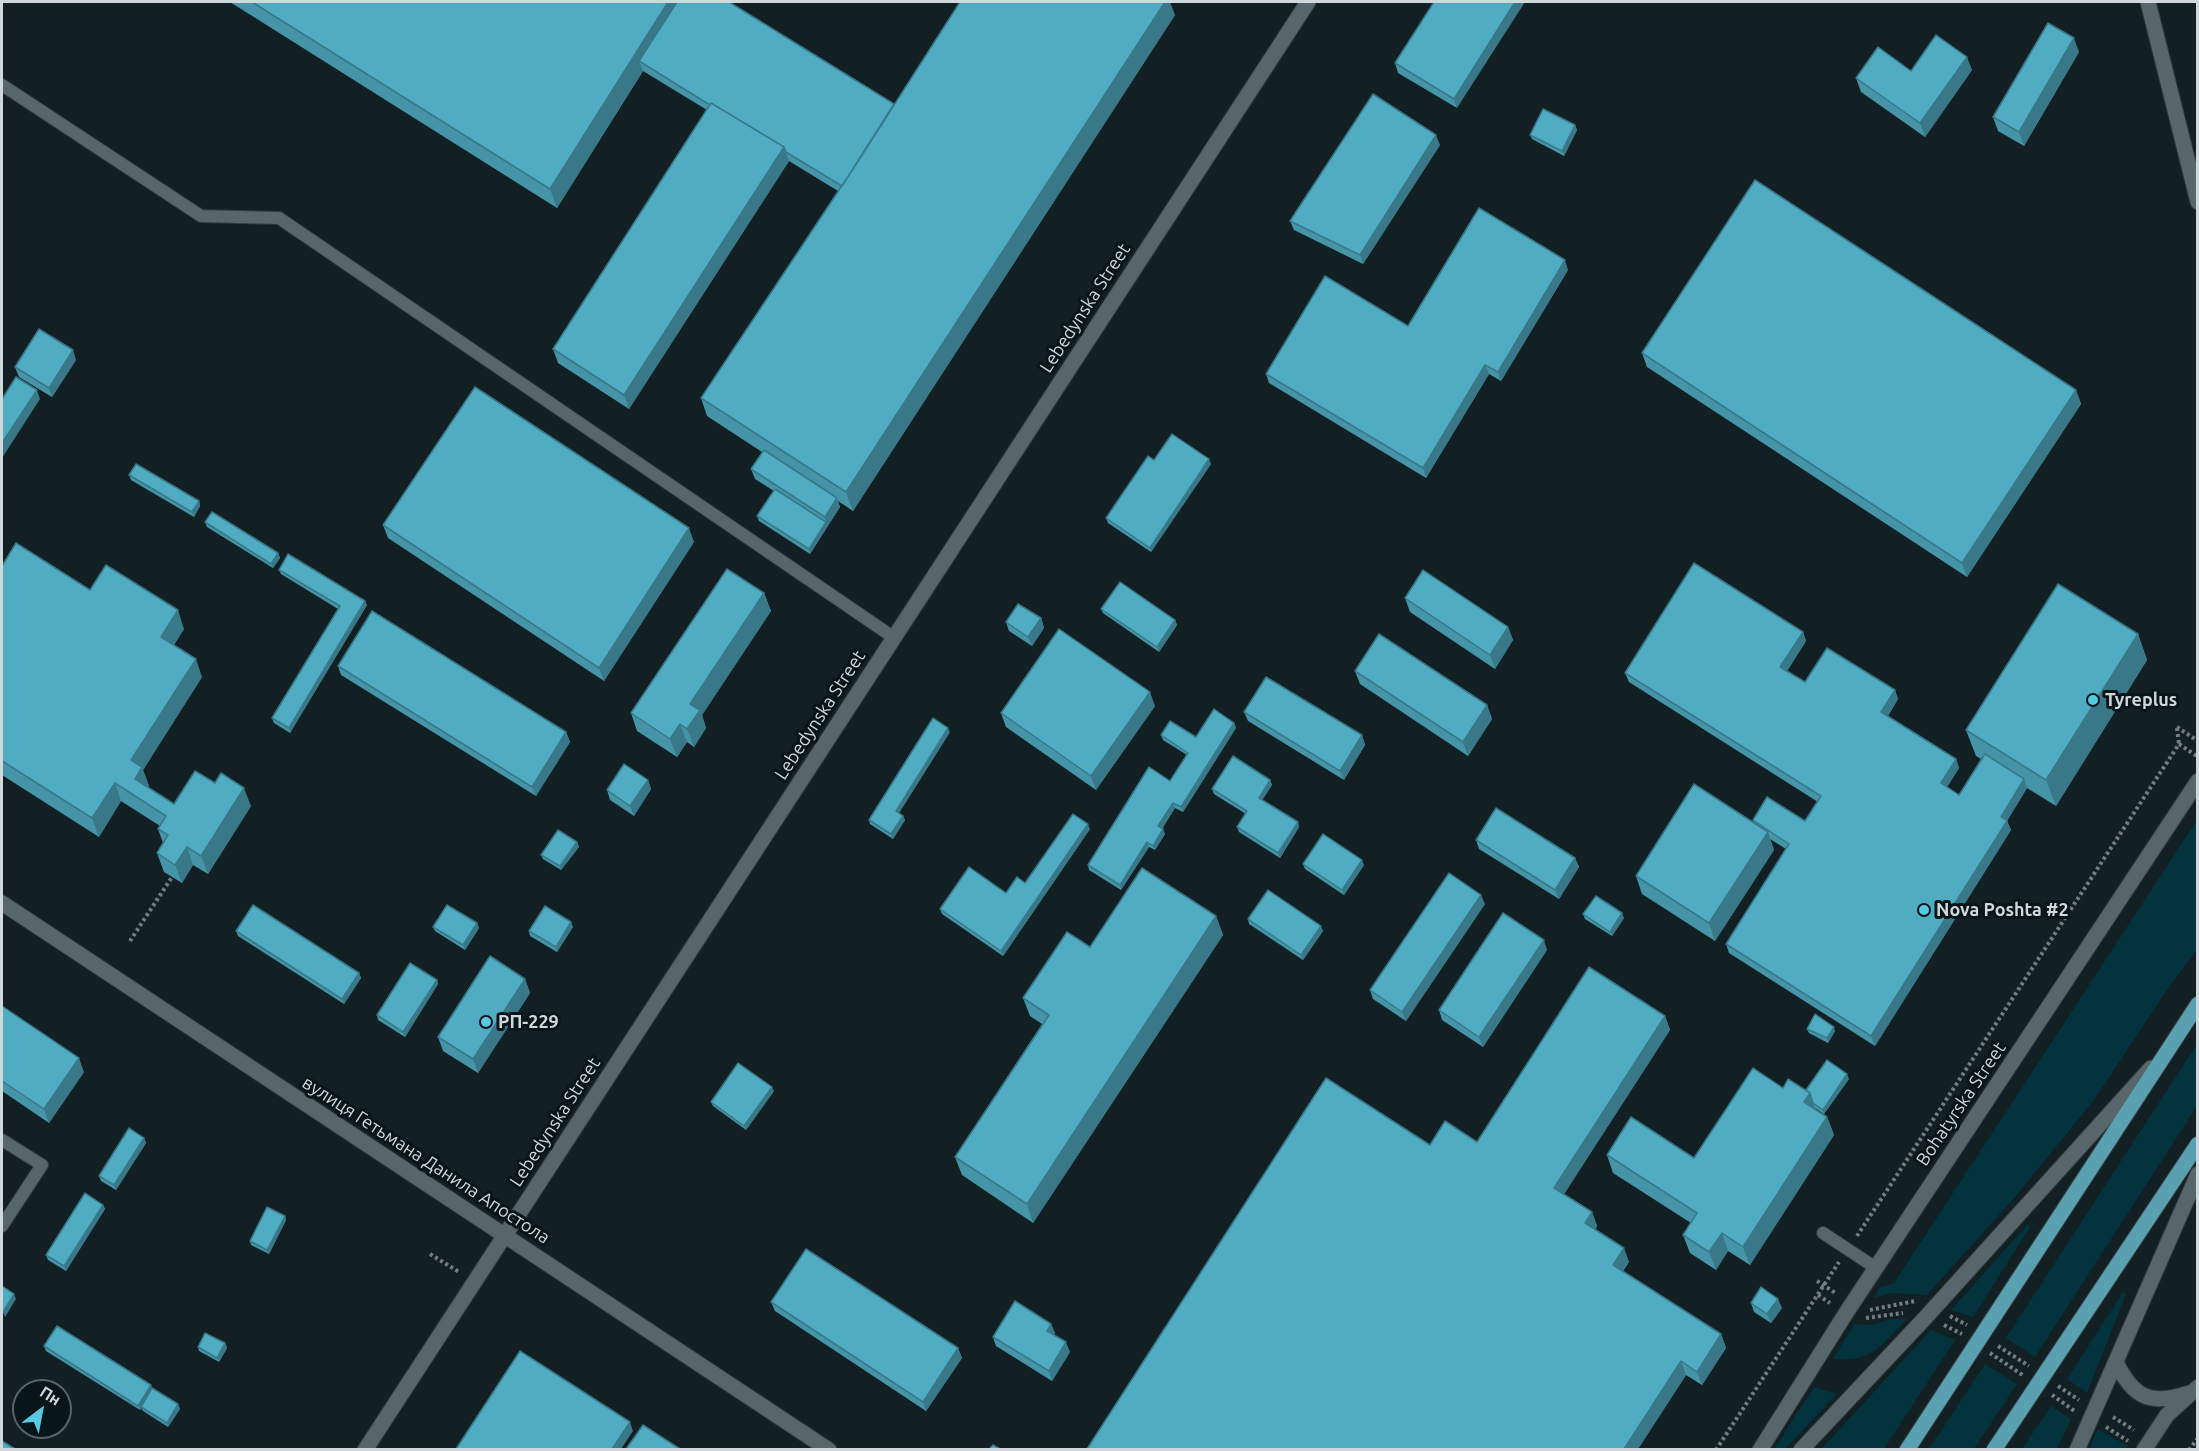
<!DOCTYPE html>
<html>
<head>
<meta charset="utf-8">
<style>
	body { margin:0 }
	#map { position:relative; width:2199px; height:1451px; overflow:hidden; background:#121f23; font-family:Ubuntu,sans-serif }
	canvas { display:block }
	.frame { position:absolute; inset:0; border:3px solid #cfd8da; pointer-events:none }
	.north { position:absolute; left:12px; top:1379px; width:60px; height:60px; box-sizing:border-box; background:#091619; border:2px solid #586466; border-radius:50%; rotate:32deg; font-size:16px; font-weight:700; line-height:24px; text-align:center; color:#cfd8da }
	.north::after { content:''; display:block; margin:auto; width:21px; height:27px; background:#58c9e3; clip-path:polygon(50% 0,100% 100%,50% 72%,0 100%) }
</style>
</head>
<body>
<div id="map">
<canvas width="2199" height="1451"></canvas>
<div class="frame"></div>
<div class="north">Пн</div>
</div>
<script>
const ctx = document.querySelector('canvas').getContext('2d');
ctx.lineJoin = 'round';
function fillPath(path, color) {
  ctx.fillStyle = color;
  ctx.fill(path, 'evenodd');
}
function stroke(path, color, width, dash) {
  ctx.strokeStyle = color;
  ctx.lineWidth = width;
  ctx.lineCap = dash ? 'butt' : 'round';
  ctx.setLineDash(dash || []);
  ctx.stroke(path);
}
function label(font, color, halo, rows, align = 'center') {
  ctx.font = font + ' Ubuntu,sans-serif';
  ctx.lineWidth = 6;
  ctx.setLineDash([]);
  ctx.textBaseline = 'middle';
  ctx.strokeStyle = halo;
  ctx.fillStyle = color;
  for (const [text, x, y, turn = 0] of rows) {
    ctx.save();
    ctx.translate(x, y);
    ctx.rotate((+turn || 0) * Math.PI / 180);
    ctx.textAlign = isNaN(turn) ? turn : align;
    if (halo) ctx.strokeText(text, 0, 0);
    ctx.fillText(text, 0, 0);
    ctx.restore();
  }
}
fillPath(new Path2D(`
	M2197,820V950L2171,984L2094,1100L2016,1196L1927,1295L1891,1293L1874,1298L1880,1287L1894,1283Z
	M2197,1044V1106L2035,1357L2006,1338Z
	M2028,1224L2030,1227L1973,1317L1951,1310Z
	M2123,1292L2126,1294L2087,1393L2067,1379Z
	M1891,1319H1907C1882,1345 1872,1363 1833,1359L1854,1324L1872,1325Z
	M1931,1330L1955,1340L1884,1449H1821Z
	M1985,1364L2017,1384L1974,1449H1929Z
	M1814,1387L1837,1394L1785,1449H1774Z
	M2051,1406L2071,1419L2057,1449H2022Z
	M2098,1429L2128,1446L2126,1449H2089Z`), '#03333d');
const lane = new Path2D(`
	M2,85L201,216L279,218L893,637
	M2,1140L42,1165L2,1226
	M1823,1233L1876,1268`);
const street = new Path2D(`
	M2148,2L2198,202
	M2,903L829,1450
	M365,1450L1308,2
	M1760,1450L1846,1313L2198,781`);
const secondary = new Path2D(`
	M2116,1362C2133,1398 2151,1406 2189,1393
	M1801,1450L1926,1317L2151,1068
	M2077,1450L2198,1174
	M2144,1450L2167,1415L2198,1387`);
const primary = new Path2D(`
	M1907,1450L2198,1004
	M1994,1450L2198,1144`);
stroke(lane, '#323b3d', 14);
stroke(street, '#323b3d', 17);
stroke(secondary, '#323b3d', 17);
stroke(primary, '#323b3d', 17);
stroke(new Path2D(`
	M2177,727L2198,741
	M2177,728L2179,744
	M130,941L172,877
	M1857,1236L2179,744L2198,757
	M430,1254L459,1272
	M1817,1281L1837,1294
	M1818,1295L1830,1303
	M1870,1310L1915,1301
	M1950,1316L1967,1325
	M1866,1318L1903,1313
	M1944,1325L1962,1334
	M1998,1346L2029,1366
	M1990,1353L2024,1376
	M2058,1386L2079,1400
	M2052,1395L2076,1412
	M2113,1417L2134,1430
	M2106,1427L2128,1441
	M1716,1450L1839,1262
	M2189,1450L2198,1438`), '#737e81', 4, [3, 3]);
stroke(lane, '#57666a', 12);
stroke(street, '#57666a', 15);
stroke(secondary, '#57666a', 15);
stroke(primary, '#59a0b1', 15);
fillPath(new Path2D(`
	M230,2H729L894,104V105L1175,15L853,511L838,501L840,507L810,554L759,521L757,516L774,491L755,479L751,469L762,452L707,416L701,398L838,191L789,161L629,409L558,363L553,349L707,110L643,71L557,208Z
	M1434,2L1457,108L1398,73L1395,63Z
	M2079,52L2024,146L1998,131L1993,117Z
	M1972,70L1925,137L1861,92L1856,78L1911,71Z
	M1575,125L1577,130L1564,156L1532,139L1530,135Z
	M1440,145L1363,264L1294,230L1290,221Z
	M1568,270L1501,381L1489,374L1426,478L1269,383L1266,374L1408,326Z
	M1642,353L2076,390L2081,404L1967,577L1647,367Z
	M76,360L52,397L19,377L15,367Z
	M1154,460L1211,464L1151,552L1108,523L1106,518Z
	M129,475L199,501L200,506L194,517L131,480Z
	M205,522L278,553L280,558L273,568L207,527Z
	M383,525L694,542L604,681L388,538Z
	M2,566L90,590L184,629L174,645L202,677L143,770L149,786L148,787L174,804L251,806L208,874L193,865L182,883L164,872L157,853L163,843L158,829L160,826L121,801L99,837L2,775Z
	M279,570L367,605L290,733L274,723L272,718L338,609L281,574Z
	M764,593L771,611L702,715L706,728L694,747L687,742L677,757L637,731L631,713Z
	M1405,598L1508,627L1513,640L1495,669L1410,612Z
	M1101,609L1175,620L1177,625L1159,652L1103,613Z
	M1041,618L1044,628L1032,646L1009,631L1006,622Z
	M1803,632L1806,641L1787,671L1805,682L1895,690L1898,699L1888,716L1956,759L1959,768L1947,787L1959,795L1981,759L1976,756L1966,730L2138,634L2147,660L2056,806L2027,788L2007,821L2011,830L1875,1046L1729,953L1726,944L1786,849L1770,839L1774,850L1715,941L1642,894L1636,876L1753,822V820L1805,821L1818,802L1629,682L1625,673Z
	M338,666L566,732L570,742L536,796L341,675Z
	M1355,671L1487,705L1492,719L1468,756L1360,684Z
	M1155,706L1096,790L1006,727L1001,713Z
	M1244,712L1362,735L1365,745L1344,780L1248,721Z
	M1234,723L1236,728L1183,812L1175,808L1162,829L1165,834L1155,850L1149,847L1121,890L1089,870L1088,865L1170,781L1187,755L1163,740L1161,735L1196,737Z
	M950,732L899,813L903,816L905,820L893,839L870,824L869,820Z
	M648,780L651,789L634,816L610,800L607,790Z
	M1270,780L1272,785L1262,800L1298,822L1299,827L1280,858L1239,832L1237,827L1246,814L1214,794L1212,789Z
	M1090,829L1003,956L942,914L940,909L1006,893L1025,883Z
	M1476,840L1575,858L1579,867L1559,899L1479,849Z
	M577,842L579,847L561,870L543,859L541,855Z
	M1303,864L1364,865L1344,895L1305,869Z
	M1485,904L1406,1021L1373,999L1370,990Z
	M1583,914L1624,918L1612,936L1585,919Z
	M1216,916L1223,935L1033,1223L962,1175L955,1157L1042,1024L1030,1016L1023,998L1090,947Z
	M1248,919L1323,931L1303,960L1249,924Z
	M477,923L479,928L465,950L435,931L433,927Z
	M573,927L557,952L530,936L529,931Z
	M236,931L359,973L361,978L344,1004L238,936Z
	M1547,950L1483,1047L1442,1020L1439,1010Z
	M525,979L530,993L478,1073L443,1051L438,1037Z
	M437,980L438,984L405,1037L378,1020L377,1015Z
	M2,1006L84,1072L49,1123L2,1091Z
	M1665,1016L1670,1030L1564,1194L1592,1212L1597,1226L1595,1230L1629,1262L1623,1271L1721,1334L1726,1348L1702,1385L1686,1375L1638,1449H1087L1430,1145L1477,1142Z
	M1807,1029L1835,1031L1828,1043L1809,1033Z
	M1849,1079L1824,1114L1815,1108L1816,1110L1827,1117L1834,1135L1750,1265L1728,1251L1716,1270L1690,1253L1683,1235L1691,1223L1613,1173L1607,1155L1694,1158L1783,1088L1806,1090Z
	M774,1091L746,1130L713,1106L711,1102Z
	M144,1138L146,1143L116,1190L101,1181L99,1176Z
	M103,1205L105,1209L66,1271L48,1260L46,1255Z
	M285,1216L286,1220L269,1254L251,1245L250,1241Z
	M771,1302L958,1348L962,1358L926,1411L775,1311Z
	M1751,1303L1782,1308L1771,1323L1754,1312Z
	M1051,1324L1055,1333L1054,1335L1070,1352L1052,1381L996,1346L993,1337Z
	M225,1343L227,1348L219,1362L199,1351L198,1347Z
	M44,1346L152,1388L178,1404L180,1409L168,1427L143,1411L141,1408L140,1410L46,1351Z`), '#4594a7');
fillPath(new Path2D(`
	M668,2H687L639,61L643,71L557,208L550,189Z
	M1165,2H1170L1175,15L853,511L846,492Z
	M1515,2H1525L1457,108L1454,99Z
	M2074,38L2079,52L2024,146L2019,132Z
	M1967,57L1972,70L1925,137L1920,123Z
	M1575,125L1577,130L1564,156L1562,151Z
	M1436,135L1440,145L1363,264L1360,255Z
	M784,147L789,161L629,409L624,395Z
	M1565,260L1568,270L1501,381L1498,372Z
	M73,350L76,360L52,397L49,388Z
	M1485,365L1489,374L1426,478L1423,468Z
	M37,390L40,399L2,458V443Z
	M2076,390L2081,404L1967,577L1962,563Z
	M1209,459L1211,464L1151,552L1150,548Z
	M837,498L840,507L810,554L809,549L826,522L825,517Z
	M199,501L200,506L194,517L192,512Z
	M689,528L694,542L604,681L599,668Z
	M278,553L280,558L273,568L271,564Z
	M764,593L771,611L702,715L706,728L694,747L687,729L690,704Z
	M365,601L367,605L290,733L289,728Z
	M178,610L184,629L167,655L161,637Z
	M1041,618L1044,628L1032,646L1028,637Z
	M1175,620L1177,625L1159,652L1157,647Z
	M1508,627L1513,640L1495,669L1490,655Z
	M1803,632L1806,641L1784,676L1780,667Z
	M2138,634L2147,660L2056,806L2046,780Z
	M196,659L202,677L143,770L149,786L142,797L135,779L131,760Z
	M1895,690L1898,699L1885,721L1881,712Z
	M1150,692L1155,706L1096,790L1091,776Z
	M1487,705L1492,719L1468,756L1463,742Z
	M1234,723L1236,728L1183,812L1181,807Z
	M680,724L687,742L677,757L670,739Z
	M948,728L950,732L897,816L896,811Z
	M566,732L570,742L536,796L532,787Z
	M1362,735L1365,745L1344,780L1340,771Z
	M1956,759L1959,768L1944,792L1941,783Z
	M2024,779L2027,788L2007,821L2011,830L1875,1046L1871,1036Z
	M648,780L651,789L634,816L630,806Z
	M1270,780L1272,785L1261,802L1259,798Z
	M115,783L121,801L99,837L92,818Z
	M244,788L251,806L208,874L201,856Z
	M1173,803L1175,808L1160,831L1158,826Z
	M903,816L905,820L893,839L891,834Z
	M1298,822L1299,827L1280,858L1278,853Z
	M1088,824L1090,829L1003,956L1001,951Z
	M1163,829L1165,834L1155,850L1153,846Z
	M1768,832L1774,850L1715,941L1709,923Z
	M577,842L579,847L561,870L560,866Z
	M1147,842L1149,847L1121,890L1120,885Z
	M187,847L193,865L182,883L175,865Z
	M1575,858L1579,867L1559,899L1555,890Z
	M1362,860L1364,865L1344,895L1342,890Z
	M1481,895L1485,904L1406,1021L1402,1012Z
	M1622,913L1624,918L1612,936L1610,932Z
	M1216,916L1223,935L1033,1223L1027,1204Z
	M571,922L573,927L557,952L556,947Z
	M477,923L479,928L465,950L463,945Z
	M1321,926L1323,931L1303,960L1301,955Z
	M1544,940L1547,950L1483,1047L1479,1037Z
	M359,973L361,978L344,1004L342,999Z
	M525,979L530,993L478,1073L473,1059Z
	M437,980L438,984L405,1037L403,1032Z
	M1665,1016L1670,1030L1559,1202L1554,1188Z
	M1834,1027L1835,1031L1828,1043L1827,1038Z
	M79,1058L84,1072L49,1123L44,1109Z
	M1847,1074L1849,1079L1824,1114L1823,1110Z
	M772,1087L774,1091L746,1130L744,1126Z
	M1810,1093L1816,1111L1804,1102Z
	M1827,1117L1834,1135L1750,1265L1743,1247Z
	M144,1138L146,1143L116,1190L114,1185Z
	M103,1205L105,1209L66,1271L64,1266Z
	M1592,1212L1597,1226L1590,1237L1585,1223Z
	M285,1216L286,1220L269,1254L267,1250Z
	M1722,1233L1728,1251L1716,1270L1709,1252Z
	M1624,1248L1629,1262L1618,1279L1613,1265Z
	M14,1294L16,1299L5,1317L3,1312Z
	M1778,1299L1782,1308L1771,1323L1767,1314Z
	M1051,1324L1055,1333L1051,1340L1047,1331Z
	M1721,1334L1726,1348L1702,1385L1697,1372Z
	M1066,1342L1070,1352L1052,1381L1049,1371Z
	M225,1343L227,1348L219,1362L217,1358Z
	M958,1348L962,1358L926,1411L923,1402Z
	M1681,1361L1686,1375L1638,1449H1624Z
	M151,1385L153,1390L140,1410L138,1406Z
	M178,1404L180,1409L168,1427L167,1423Z
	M630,1422L633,1431L621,1449H612Z`), '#387888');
const building = new Path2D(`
	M252,2H668L550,189Z
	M677,2H729L894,104L842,186L786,152L784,147L711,103L710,105L639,61Z
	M960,2H1165L846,492L701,398L857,163Z
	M1434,2H1515L1454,99L1395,63Z
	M2048,23L2074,38L2019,132L1993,117Z
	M1936,35L1967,57L1920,123L1856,78L1878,47L1911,71Z
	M1373,94L1436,135L1360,255L1290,221Z
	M711,103L784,147L624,395L553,349Z
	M1543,109L1575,125L1562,151L1530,135Z
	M1755,180L2076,390L1962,563L1642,353Z
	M1479,208L1565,260L1498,372L1485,365L1423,468L1266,374L1325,276L1408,326Z
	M39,329L73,350L49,388L15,367Z
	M16,377L37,390L2,443V399Z
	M475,387L689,528L599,668L383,525Z
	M1172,434L1209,459L1150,548L1106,518L1148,456L1154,460Z
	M764,450L837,498L825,517L751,469Z
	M136,464L199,501L192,512L129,475Z
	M775,489L826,522L809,549L757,516Z
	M212,512L278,553L271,564L205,522Z
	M16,543L90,590L106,565L178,610L161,637L196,659L131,760L142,767L135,779L174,804L195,771L215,783L221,773L244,788L201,856L187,847L175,865L157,853L168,835L158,829L166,816L115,783L92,818L2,761V566Z
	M288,554L365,601L289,728L272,718L340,606L279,570Z
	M1694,563L1803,632L1780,667L1805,682L1827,648L1895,690L1881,712L1956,759L1941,783L1959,795L1985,754L2024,779L2001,817L2007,821L1871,1036L1726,944L1789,844L1753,820L1767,797L1805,821L1821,796L1625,673Z
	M727,569L764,593L690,704L700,710L687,729L680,724L670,739L631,713Z
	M1423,570L1508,627L1490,655L1405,598Z
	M1120,582L1175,620L1157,647L1101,609Z
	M2058,584L2138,634L2046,780L1966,730Z
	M1018,604L1041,618L1028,637L1006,622Z
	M372,611L566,732L532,787L338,666Z
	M1059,629L1150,692L1091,776L1001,713Z
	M1379,634L1487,705L1463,742L1355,671Z
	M1266,677L1362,735L1340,771L1244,712Z
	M1214,709L1234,723L1181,807L1173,803L1158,826L1163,829L1153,846L1147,842L1120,885L1088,865L1149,767L1170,781L1188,753L1161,735L1170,721L1196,737Z
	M933,718L948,728L896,811L903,816L891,834L869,820Z
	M1233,756L1270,780L1259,798L1298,822L1278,853L1237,827L1247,811L1212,789Z
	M624,764L648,780L630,806L607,790Z
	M1694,784L1768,832L1709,923L1636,876Z
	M1496,808L1575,858L1555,890L1476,840Z
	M1073,814L1088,824L1001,951L940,909L969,867L1006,893L1017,877L1025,883Z
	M558,830L577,842L560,866L541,855Z
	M1323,834L1362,860L1342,890L1303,864Z
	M1142,868L1216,916L1027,1204L955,1157L1049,1015L1023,998L1067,932L1090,947Z
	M1449,873L1481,895L1402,1012L1370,990Z
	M1268,890L1321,926L1301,955L1248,919Z
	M1596,896L1622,913L1610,932L1583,914Z
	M253,905L359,973L342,999L236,931Z
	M447,905L477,923L463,945L433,927Z
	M545,906L571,922L556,947L529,931Z
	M1503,913L1544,940L1479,1037L1439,1010Z
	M490,956L525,979L473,1059L438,1037Z
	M410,963L437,980L403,1032L377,1015Z
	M1589,967L1665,1016L1554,1188L1592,1212L1585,1223L1624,1248L1613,1265L1721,1334L1697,1372L1681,1361L1624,1449H1087L1326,1078L1430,1145L1445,1121L1477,1142Z
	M2,1006L79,1058L44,1109L2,1081Z
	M1815,1014L1834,1027L1827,1038L1807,1029Z
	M1827,1060L1847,1074L1823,1110L1813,1103L1810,1093L1806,1090Z
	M738,1063L772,1087L744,1126L711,1102Z
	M1753,1068L1783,1088L1788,1079L1810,1093L1804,1102L1827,1117L1743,1247L1722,1233L1709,1252L1683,1235L1697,1213L1607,1155L1631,1117L1694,1158Z
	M129,1128L144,1138L114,1185L99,1176Z
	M85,1193L103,1205L64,1266L46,1255Z
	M267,1207L285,1216L267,1250L250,1241Z
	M806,1249L958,1348L923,1402L771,1302Z
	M2,1286L14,1294L3,1312L2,1311Z
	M1761,1287L1778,1299L1767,1314L1751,1303Z
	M1015,1301L1051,1324L1047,1331L1066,1342L1049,1371L993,1337Z
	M57,1326L151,1385L138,1406L44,1346Z
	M205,1333L225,1343L217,1358L198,1347Z
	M520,1351L630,1422L612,1449H456Z
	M152,1388L178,1404L167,1423L141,1407Z
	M643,1425L680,1449H626Z
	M2,1441L15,1449H2Z
	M993,1445L1000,1449H989Z`);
fillPath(building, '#50acc2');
stroke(building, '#387888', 1.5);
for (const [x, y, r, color] of [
	[2093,700,6,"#58c9e3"],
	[1924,910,6,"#58c9e3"],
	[486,1022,6,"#58c9e3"]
]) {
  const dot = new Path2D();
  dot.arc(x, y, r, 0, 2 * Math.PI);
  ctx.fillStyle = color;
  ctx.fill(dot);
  stroke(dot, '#091619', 2);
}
label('18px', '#cfd8da', '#091619', [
	["Lebedynska Street",1085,308,-57],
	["Lebedynska Street",820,715,-57],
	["Bohatyrska Street",1961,1104,-56],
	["Lebedynska Street",555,1122,-57],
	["вулиця Гетьмана Данила Апостола",426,1160,33]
]);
label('bold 18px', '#cfd8da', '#091619', [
	["Tyreplus",2105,700],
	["Nova Poshta #2",1936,910],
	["РП-229",498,1022]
], 'left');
</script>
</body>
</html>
